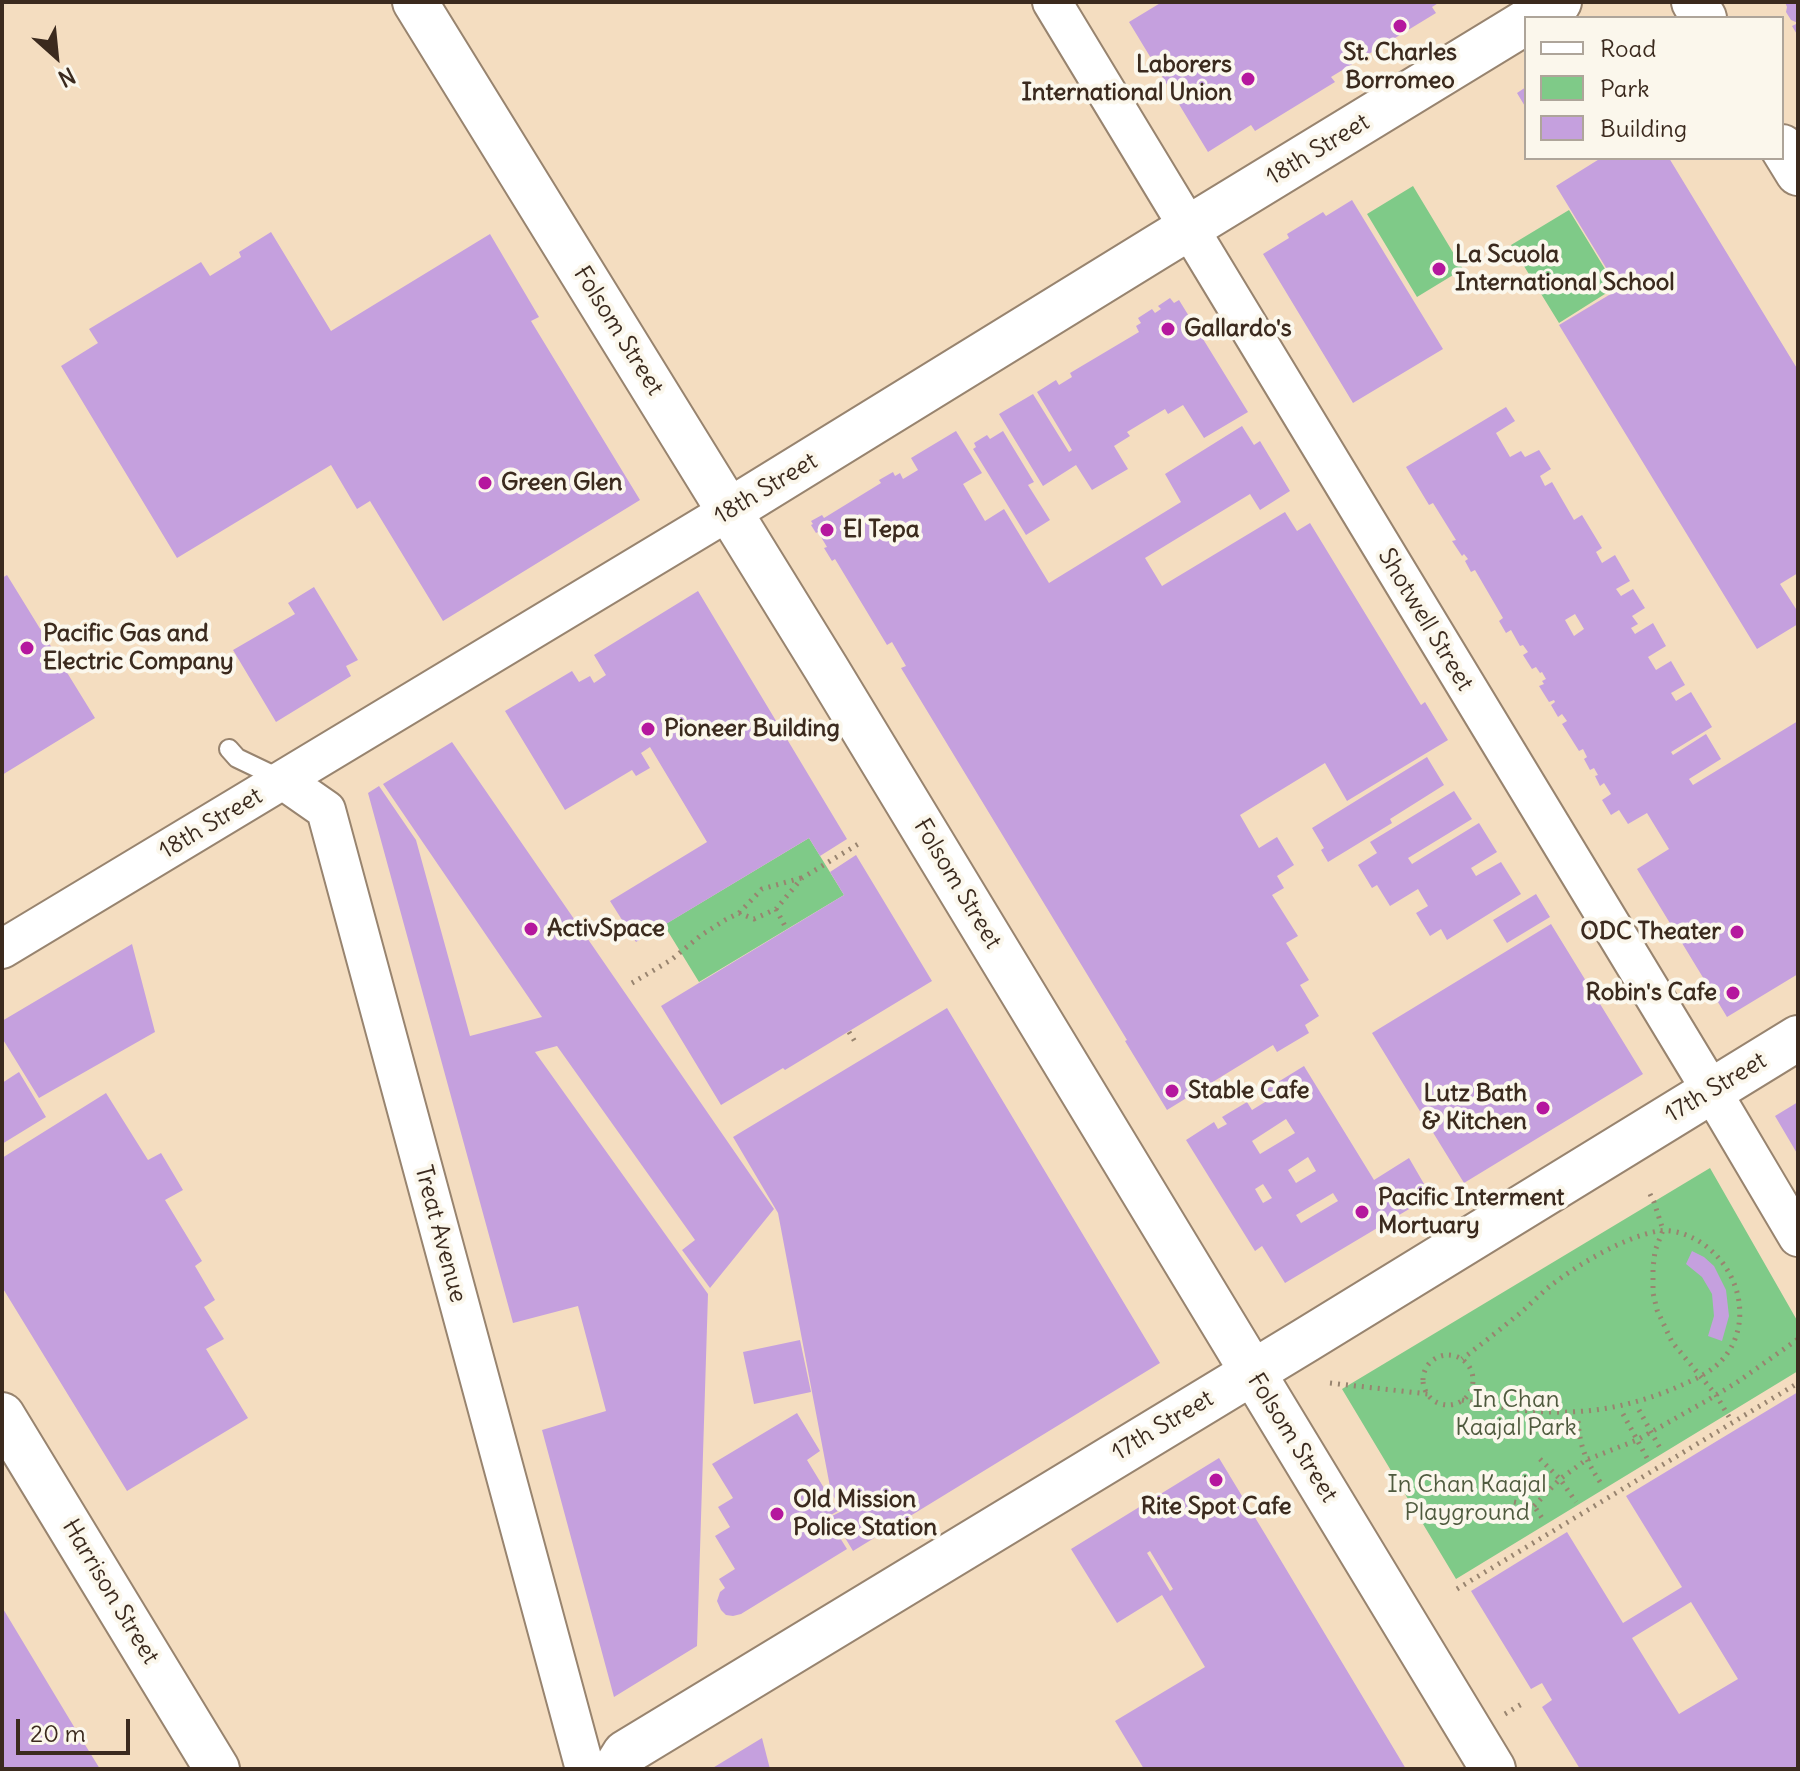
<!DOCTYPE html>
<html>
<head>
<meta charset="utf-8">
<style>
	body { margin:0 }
	#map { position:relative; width:1800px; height:1771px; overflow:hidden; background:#f4ddc0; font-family:Delius,sans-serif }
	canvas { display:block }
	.frame { position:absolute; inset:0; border:4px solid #3b2a1e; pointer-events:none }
	.legend { position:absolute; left:1524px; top:16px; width:260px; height:144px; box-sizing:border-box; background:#fbf7ec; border:2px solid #aea59a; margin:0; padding:10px 14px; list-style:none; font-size:24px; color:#3b2a1e }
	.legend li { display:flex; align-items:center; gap:16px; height:40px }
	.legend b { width:40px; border:2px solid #aea59a }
	.north { position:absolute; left:16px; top:16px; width:80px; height:80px; -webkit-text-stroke:6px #fbf7ec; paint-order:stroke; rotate:153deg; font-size:22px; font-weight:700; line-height:32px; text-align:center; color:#3b2a1e }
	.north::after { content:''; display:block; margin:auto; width:28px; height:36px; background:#3b2a1e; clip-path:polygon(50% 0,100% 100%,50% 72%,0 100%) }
	.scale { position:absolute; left:16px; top:1719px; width:114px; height:36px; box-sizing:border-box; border:4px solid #3b2a1e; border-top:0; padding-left:10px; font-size:24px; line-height:28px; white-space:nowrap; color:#3b2a1e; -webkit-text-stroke:6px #fbf7ec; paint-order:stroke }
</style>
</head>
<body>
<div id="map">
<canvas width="1800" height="1771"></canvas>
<div class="frame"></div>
<ul class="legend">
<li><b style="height:10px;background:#fff"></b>Road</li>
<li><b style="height:22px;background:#7fca88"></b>Park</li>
<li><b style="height:22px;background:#c5a0de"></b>Building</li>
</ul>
<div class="north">N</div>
<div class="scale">20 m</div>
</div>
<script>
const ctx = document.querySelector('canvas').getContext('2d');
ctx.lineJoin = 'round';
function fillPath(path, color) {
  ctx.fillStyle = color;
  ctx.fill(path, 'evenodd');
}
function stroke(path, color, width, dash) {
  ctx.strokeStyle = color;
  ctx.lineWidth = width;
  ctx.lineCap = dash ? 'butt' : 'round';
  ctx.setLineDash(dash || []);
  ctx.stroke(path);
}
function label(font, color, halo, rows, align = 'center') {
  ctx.font = font + ' Delius,sans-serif';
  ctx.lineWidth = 8;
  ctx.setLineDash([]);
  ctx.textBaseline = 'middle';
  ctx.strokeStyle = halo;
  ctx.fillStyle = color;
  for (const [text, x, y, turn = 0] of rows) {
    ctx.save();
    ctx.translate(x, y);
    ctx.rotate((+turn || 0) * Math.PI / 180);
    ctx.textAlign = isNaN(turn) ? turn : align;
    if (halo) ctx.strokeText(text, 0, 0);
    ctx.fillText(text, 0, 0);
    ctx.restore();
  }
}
fillPath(new Path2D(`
	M1413,186L1463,269L1417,297L1367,214Z
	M1569,210L1616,287L1559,323L1511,245Z
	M809,838L844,895L699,982L664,925Z
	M1710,1168L1798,1322V1371L1456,1579L1342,1389Z`), '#7fca88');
fillPath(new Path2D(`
	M1162,2H1440L1432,7L1436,13L1331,77L1335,82L1255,131L1251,125L1208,152L1129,22Z
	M1785,2H1798V36L1792,26L1798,23L1791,20L1786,12L1787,7Z
	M1526,87V108L1517,93Z
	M1601,158H1669L1798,370V573L1780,584L1798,612V624L1757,649L1559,325L1619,289L1556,186Z
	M1352,200L1443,349L1353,403L1263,254L1289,238L1287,234L1323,212L1326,216Z
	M271,232L331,331L490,234L539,317L531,321L640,500L443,621L370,501L357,509L331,465L177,558L61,366L98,343L89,329L201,262L210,276L241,257L239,252Z
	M1170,298L1174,303L1179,300L1248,412L1204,438L1183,405L1168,414L1165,409L1127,432L1130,436L1114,446L1128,469L1092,490L1076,465L1043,486L999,414L1033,394L1069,452L1072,450L1037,392L1056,380L1059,385L1072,377L1070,373L1139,332L1136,326L1141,323L1138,318L1152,309L1155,313L1161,309L1158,306Z
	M1506,407L1515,421L1496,433L1510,457L1521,451L1525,457L1539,450L1551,469L1540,476L1545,486L1552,482L1574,520L1582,515L1602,548L1596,552L1602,563L1615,555L1630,581L1616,589L1621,596L1633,589L1645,608L1632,616L1638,624L1631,628L1635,634L1653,623L1666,646L1648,657L1656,670L1671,661L1685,685L1671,693L1676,701L1691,692L1712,727L1671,752L1673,755L1706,734L1721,759L1689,779L1693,785L1798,721V974L1727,1017L1637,869L1669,849L1647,813L1628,824L1619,810L1611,815L1602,800L1611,794L1604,783L1600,786L1595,776L1598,775L1594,768L1590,770L1584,759L1587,757L1583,749L1579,751L1562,724L1567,721L1562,714L1558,717L1551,705L1555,702L1554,700L1549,702L1539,686L1544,684L1542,681L1546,679L1542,672L1540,673L1536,667L1532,669L1523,655L1528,652L1523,645L1520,646L1511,630L1506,633L1499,621L1503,618L1475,570L1471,572L1465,561L1468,559L1464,554L1462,556L1452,541L1456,540L1433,503L1429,505L1406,467ZM1575,614L1584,629L1574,636L1565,620Z
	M1242,426L1254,445L1260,441L1290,491L1260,510L1250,494L1145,558L1162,586L1285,512L1297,531L1310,523L1421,705L1425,702L1448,740L1347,801L1325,763L1240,815L1259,848L1277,837L1294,865L1277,876L1284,888L1272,895L1298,936L1286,943L1309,980L1300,985L1319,1016L1305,1025L1309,1033L1277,1052L1273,1045L1167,1110L1125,1041L1127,1040L901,668L906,666L892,642L887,645L835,559L832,561L824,548L827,547L818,532L816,533L811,525L813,524L811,521L822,515L824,518L881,483L879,480L893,472L895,476L900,473L903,479L918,470L911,458L956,431L982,473L963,484L985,521L1004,509L1049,583L1181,502L1165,474Z
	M1003,431L1034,482L1028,485L1050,520L1026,535L973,449L976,447L974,443L987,435L990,439Z
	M7,575L95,718L2,775V578Z
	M314,587L358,660L346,666L351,676L276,722L233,650L295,614L288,603Z
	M698,591L847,839L820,856L809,838L636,942L610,901L707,842L650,747L641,753L650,768L636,776L632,770L565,810L505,711L572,671L579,682L590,676L594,683L606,675L594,655Z
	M452,742L774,1209L710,1288L682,1250L695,1240L557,1046L535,1052L708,1294L697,1646L614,1697L542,1430L606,1411L578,1306L513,1323L368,793L379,786L416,840L470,1036L542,1017L383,784Z
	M1427,757L1444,785L1390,819L1392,823L1328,862L1321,850L1324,848L1312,828Z
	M1454,791L1472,819L1408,858L1412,864L1479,823L1497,852L1471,868L1476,876L1501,862L1521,894L1447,940L1441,929L1430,936L1416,913L1428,906L1418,889L1390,906L1377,885L1372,888L1358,865L1377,853L1370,842Z
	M856,855L932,981L785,1070L783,1068L721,1105L661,1006L844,895L830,872Z
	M1536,894L1550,917L1507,943L1493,920Z
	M1551,924L1643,1074L1464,1183L1372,1033Z
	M132,944L155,1032L39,1098L2,1038V1021Z
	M947,1008L1160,1363L853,1551L832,1516L842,1511L831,1492L778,1213L733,1137Z
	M1304,1066L1374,1180L1409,1158L1431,1196L1285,1283L1262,1246L1255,1251L1186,1140L1214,1122L1218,1129L1227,1124L1222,1117L1247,1102L1252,1110L1270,1099L1265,1090ZM1286,1119L1295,1133L1260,1154L1252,1141ZM1308,1157L1316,1171L1296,1183L1288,1170ZM1263,1184L1272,1198L1263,1203L1255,1189ZM1333,1193L1338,1201L1301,1223L1296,1215Z
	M19,1072L46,1117L2,1144V1083Z
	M106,1093L148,1160L161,1153L183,1190L165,1200L202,1261L195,1266L215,1300L204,1307L224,1339L206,1349L248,1418L127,1491L2,1287V1158Z
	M1798,1102V1155L1775,1116Z
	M1692,1251L1704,1257L1714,1266L1726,1290L1729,1316L1722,1341L1708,1336L1714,1316L1712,1294L1702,1277L1686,1264Z
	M800,1340L811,1392L754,1404L743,1352Z
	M1798,1392V1769H1580L1542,1707L1552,1700L1542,1683L1531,1689L1471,1591L1567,1532L1623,1623L1682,1587L1626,1496ZM1691,1602L1738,1679L1679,1714L1632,1638Z
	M797,1413L820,1451L807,1460L838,1511L827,1517L847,1549L741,1614L733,1616L726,1615L721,1610L717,1601L720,1592L725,1588L719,1579L735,1569L715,1536L730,1527L718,1507L733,1498L712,1464Z
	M1219,1458L1265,1534L1406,1769H1144L1115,1721L1205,1667L1162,1595L1117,1623L1071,1549ZM1150,1551L1173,1589L1170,1591L1147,1553Z
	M2,1607L79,1735L100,1769H2Z
	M762,1738L770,1769H711Z`), '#c5a0de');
const lane = new Path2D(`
	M229,749L237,758L283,780`);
const street = new Path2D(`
	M1052,2L1711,1090L1798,1237
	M283,780L326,810L585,1769
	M2,949L729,511`);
const secondary = new Path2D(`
	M415,2L826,668L1493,1769
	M1694,2L1704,18
	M1533,18L1559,2
	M1782,147L1798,173
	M729,511L1159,246L1526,22
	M2,1415L217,1769
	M615,1769L625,1753L1306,1340L1798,1038`);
stroke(lane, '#98846f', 22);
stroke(street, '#98846f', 42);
stroke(secondary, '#98846f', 48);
stroke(new Path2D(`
	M776,909L787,930
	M739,913L762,889L801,878
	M632,983L671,960L700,936L725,920L739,913L754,919L776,909L802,878L860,843
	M849,1032L857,1045
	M1650,1194L1654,1202L1663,1230L1655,1251L1653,1268V1293L1657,1310L1672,1342L1716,1395L1732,1422
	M1423 1380a25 25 0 1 1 50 0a25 25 0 1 1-50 0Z
	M1330,1383L1428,1394
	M1462,1400C1539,1417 1601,1419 1675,1388C1696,1379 1716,1371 1729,1351C1754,1311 1733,1258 1693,1238C1683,1233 1669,1229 1658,1231C1622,1238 1579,1264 1550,1286C1538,1296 1527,1308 1514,1318C1497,1332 1479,1346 1462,1359
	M1639,1410L1661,1450
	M1623,1414L1647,1458
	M1578,1421C1580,1449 1587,1462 1602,1485
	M1540,1459L1560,1479L1576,1502
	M1514,1502L1534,1506L1544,1521
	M1534,1506L1560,1479L1586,1460L1637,1440L1706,1401L1736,1383L1798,1339
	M1457,1589L1798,1383
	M1505,1714L1525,1702`), '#98846f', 5, [2, 6]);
stroke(lane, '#fff', 18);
stroke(street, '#fff', 38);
stroke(secondary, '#fff', 44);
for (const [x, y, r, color] of [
	[1400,26,8,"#b5179e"],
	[1248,79,8,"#b5179e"],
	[1439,269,8,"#b5179e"],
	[1168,329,8,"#b5179e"],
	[485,483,8,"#b5179e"],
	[827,530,8,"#b5179e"],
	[27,648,8,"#b5179e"],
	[648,729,8,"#b5179e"],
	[531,929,8,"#b5179e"],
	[1737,932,8,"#b5179e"],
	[1733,993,8,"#b5179e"],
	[1172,1091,8,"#b5179e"],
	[1543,1108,8,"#b5179e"],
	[1362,1212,8,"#b5179e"],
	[1216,1480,8,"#b5179e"],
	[777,1514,8,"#b5179e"]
]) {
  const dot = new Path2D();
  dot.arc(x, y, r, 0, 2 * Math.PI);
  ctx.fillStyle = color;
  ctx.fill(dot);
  stroke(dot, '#fbf7ec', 3);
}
label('bold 24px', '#3b2a1e', '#fbf7ec', [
	["St. Charles",1400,53,"center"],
	["Borromeo",1400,81,"center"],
	["Laborers",1232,65,"right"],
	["International Union",1232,93,"right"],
	["La Scuola",1455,255],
	["International School",1455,283],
	["Gallardo's",1184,329],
	["Green Glen",501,483],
	["El Tepa",843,530],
	["Pacific Gas and",43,634],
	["Electric Company",43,662],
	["Pioneer Building",664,729],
	["ActivSpace",547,929],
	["ODC Theater",1721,932,"right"],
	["Robin's Cafe",1717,993,"right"],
	["Stable Cafe",1188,1091],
	["Lutz Bath",1527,1094,"right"],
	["& Kitchen",1527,1122,"right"],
	["Pacific Interment",1378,1198],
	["Mortuary",1378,1226],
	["Old Mission",793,1500],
	["Police Station",793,1528],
	["Rite Spot Cafe",1216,1507,"center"]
], 'left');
label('24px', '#3b2a1e', '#fbf7ec', [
	["18th Street",1318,150,-31],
	["Folsom Street",618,331,58],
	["18th Street",766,489,-31],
	["Shotwell Street",1425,620,59],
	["18th Street",211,824,-31],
	["Folsom Street",957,884,59],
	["17th Street",1716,1088,-31],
	["Treat Avenue",440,1234,75],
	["17th Street",1163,1426,-31],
	["Folsom Street",1292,1438,58],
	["Harrison Street",110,1592,59]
]);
label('24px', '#4f5a3e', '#fbf7ec', [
	["In Chan",1516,1400],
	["Kaajal Park",1516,1428],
	["In Chan Kaajal",1467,1485],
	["Playground",1467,1513]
]);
</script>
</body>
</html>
